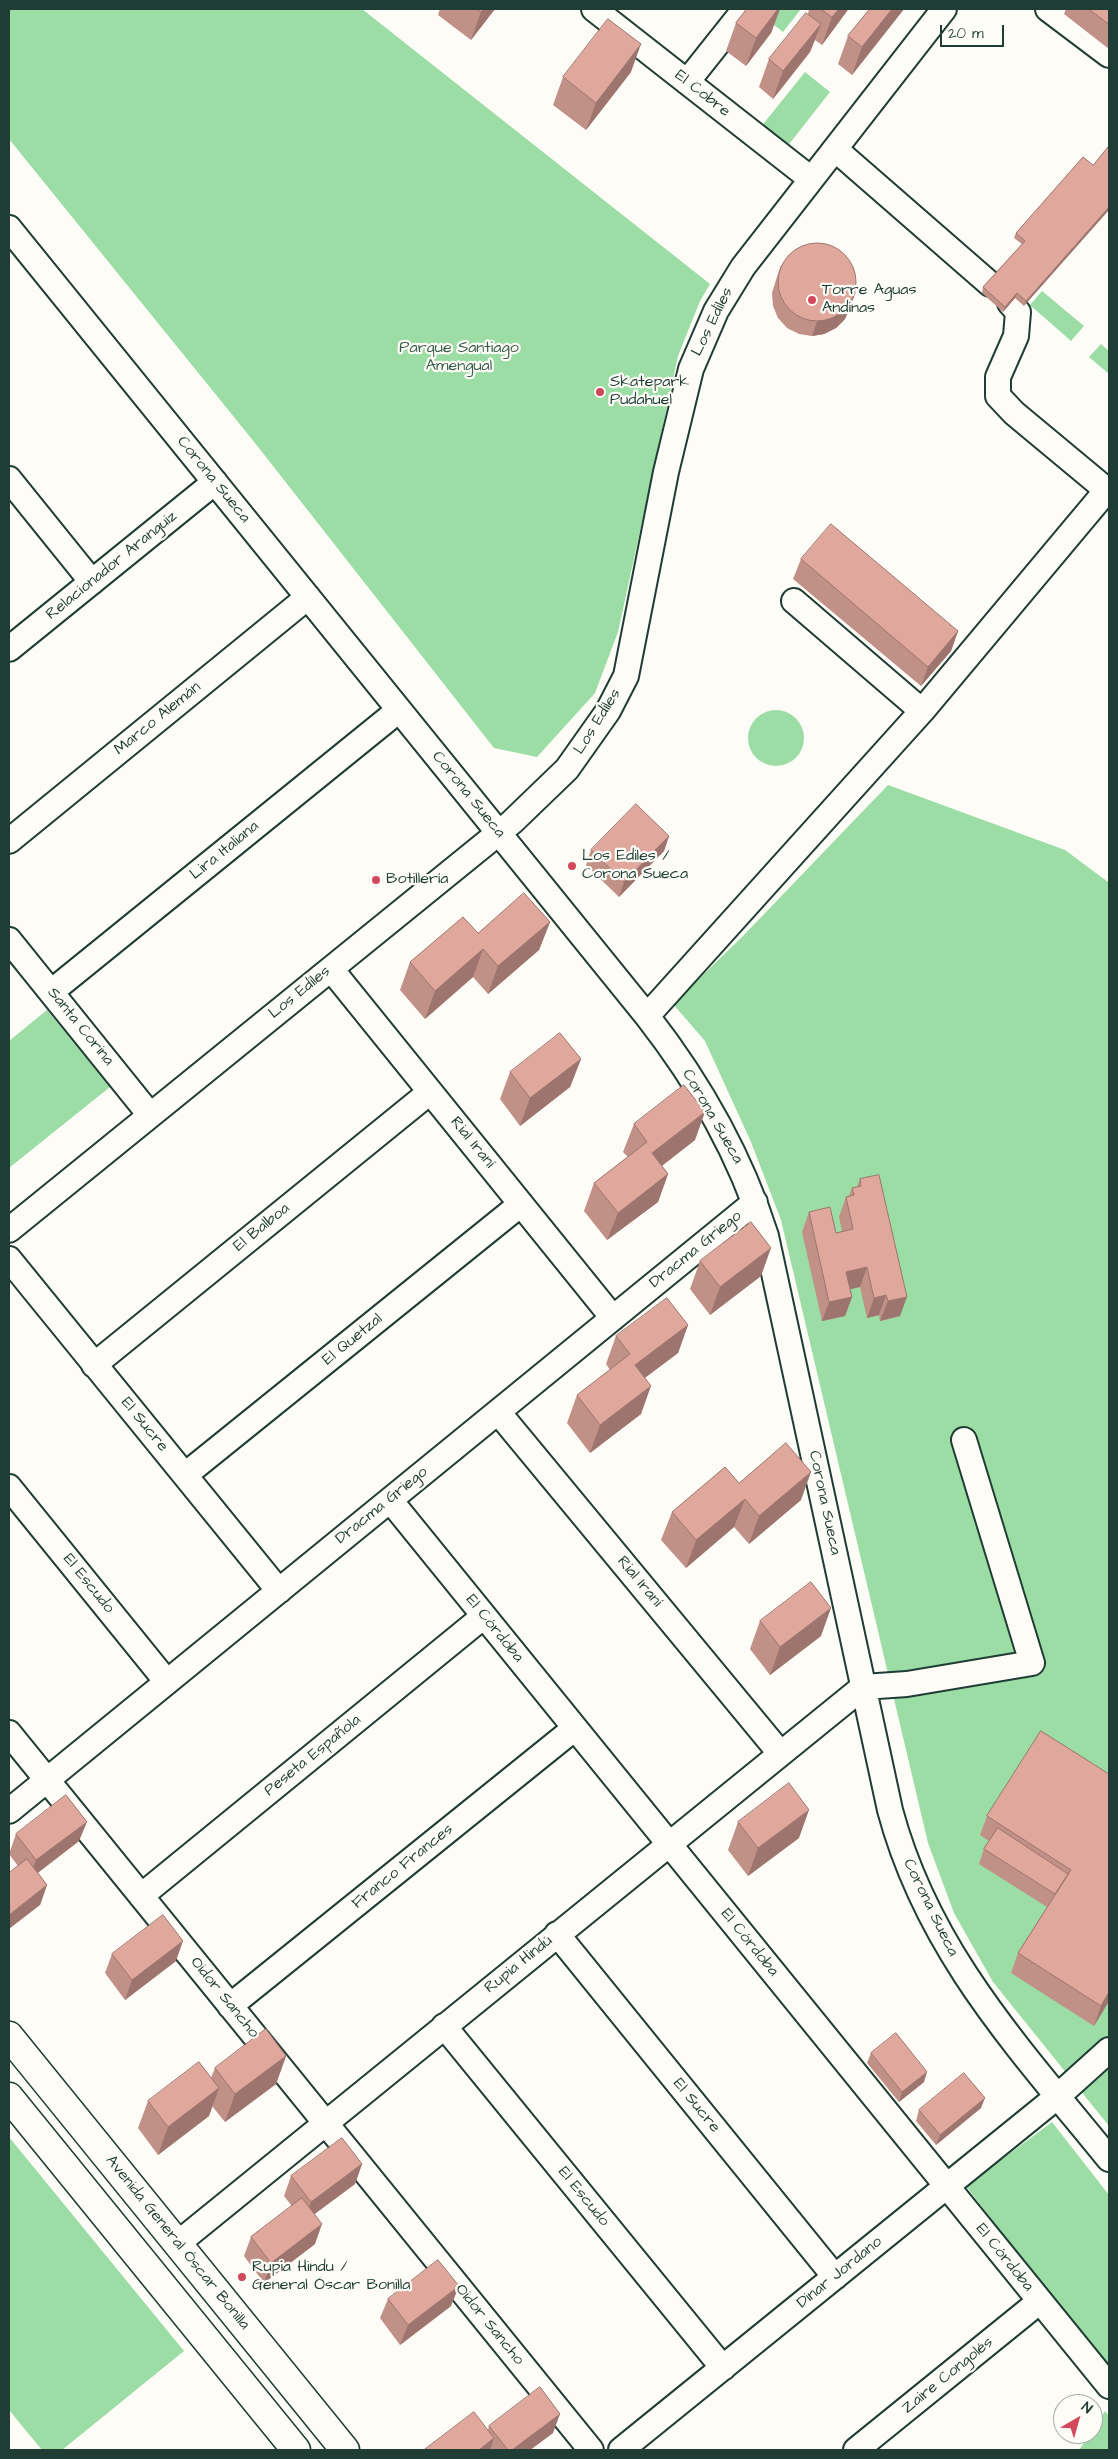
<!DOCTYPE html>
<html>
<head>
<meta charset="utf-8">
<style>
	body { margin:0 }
	#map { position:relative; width:1118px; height:2459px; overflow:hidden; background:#fdfcf7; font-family:"Architects Daughter",sans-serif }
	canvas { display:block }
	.frame { position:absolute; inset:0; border:10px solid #1f3d34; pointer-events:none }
	.north { position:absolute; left:1053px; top:2394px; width:50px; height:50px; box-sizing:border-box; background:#fdfcf7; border:1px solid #a4b0a9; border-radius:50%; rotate:38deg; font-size:14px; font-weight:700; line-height:20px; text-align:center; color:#1f3d34 }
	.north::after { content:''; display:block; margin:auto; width:18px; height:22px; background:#d1495b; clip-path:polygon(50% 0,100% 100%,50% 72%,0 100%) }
	.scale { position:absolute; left:940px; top:25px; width:64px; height:22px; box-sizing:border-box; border:2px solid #1f3d34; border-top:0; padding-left:6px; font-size:15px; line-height:18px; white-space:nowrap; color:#1f3d34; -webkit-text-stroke:4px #fdfcf7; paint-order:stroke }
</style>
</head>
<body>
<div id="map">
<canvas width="1118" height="2459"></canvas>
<div class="frame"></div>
<div class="north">N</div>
<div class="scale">20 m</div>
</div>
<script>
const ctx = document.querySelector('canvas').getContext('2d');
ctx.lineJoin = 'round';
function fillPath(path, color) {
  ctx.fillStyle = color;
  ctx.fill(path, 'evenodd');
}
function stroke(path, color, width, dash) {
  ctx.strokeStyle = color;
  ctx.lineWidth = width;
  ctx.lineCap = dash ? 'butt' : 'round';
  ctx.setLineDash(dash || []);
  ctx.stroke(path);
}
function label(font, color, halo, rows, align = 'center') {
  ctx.font = font + ' "Architects Daughter",sans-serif';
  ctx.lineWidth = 4.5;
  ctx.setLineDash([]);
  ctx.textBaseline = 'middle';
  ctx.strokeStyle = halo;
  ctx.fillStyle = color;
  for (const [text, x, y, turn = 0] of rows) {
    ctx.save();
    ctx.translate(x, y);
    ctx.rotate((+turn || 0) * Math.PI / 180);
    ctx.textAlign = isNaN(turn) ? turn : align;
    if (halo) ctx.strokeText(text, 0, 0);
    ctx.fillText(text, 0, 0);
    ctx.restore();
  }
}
fillPath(new Path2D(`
	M9,9H362L710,284L700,301L678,356L618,632L595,693L537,757L494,748L255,443L9,139Z
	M758,9H801L783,32L756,11Z
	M805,72L830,92L786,148L760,128Z
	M1042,291L1084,326L1071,341L1030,305Z
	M1101,344L1109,351V374L1089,357Z
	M748 738a28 28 0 1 1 56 0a28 28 0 1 1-56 0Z
	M888,785L1065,850L1108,882L1109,2126L993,1982L954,1913L928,1843L781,1220L751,1142L705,1041L673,1004L743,936Z
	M47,1010L110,1087L9,1168V1041Z
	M1052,2122L1109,2195V2373L966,2186Z
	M9,2137L184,2351L62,2450H42L9,2410Z
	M1105,2411L1109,2416V2450H1079L1090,2434H1093V2429Z`), '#9cdca5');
const minor = new Path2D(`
	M594,9L811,179
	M1048,9L1109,55
	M687,82L745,9
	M835,149L990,284
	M9,228L647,1016C700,1084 740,1154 766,1236L890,1810C928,1952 1019,2048 1109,2159
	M1010,303L1018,312L1016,336L998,377V396L1014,413L1109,492
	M9,479L92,582
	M794,601L922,711
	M9,649L215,482
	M9,841L308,597
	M9,940L150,1115
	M331,969L613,1318
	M51,992L399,710
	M647,1016L922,711L1107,490
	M9,1230L512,822L567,769L608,711L626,676L666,472L691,369L716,311L743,267L944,9
	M9,1259L279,1591
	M94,1365L430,1092
	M498,1412L780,1753
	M185,1475L521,1204
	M9,1487L167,1682
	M390,1500L1109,2386
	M9,1733L591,2450
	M9,1811L755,1202
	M141,1896L484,1616
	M557,1934L835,2277
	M230,2006L575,1728
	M444,2026L723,2368
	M177,2244L863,1687L907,1684L1032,1663L964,1440
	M621,2450L1058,2096L1109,2050
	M856,2450L1040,2301`);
const major = new Path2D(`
	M9,2036L345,2450
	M9,2097L296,2450`);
stroke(minor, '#1f3d34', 28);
stroke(major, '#1f3d34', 31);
stroke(minor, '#fdfcf7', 24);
stroke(major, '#fdfcf7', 28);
fillPath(new Path2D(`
	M440,9H495L471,40L438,15Z
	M747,9H780L771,33L746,66L726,51L736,23Z
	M809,9H848L847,11L822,45L815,40L810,52L773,99L759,87L769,59L808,14Z
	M870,9H904L852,75L838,64L848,36Z
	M1066,9H1109V49L1064,14Z
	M631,72L586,130L553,105L563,77Z
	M1093,165L1024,306L1015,298L1003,312L982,293L983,287L1022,244L1014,238L1016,233Z
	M781,265L850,307L845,319L836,328L824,334L812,336L799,334L787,328L778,318L773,306L772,293L776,280Z
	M801,559L958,631L951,651L921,686L793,579Z
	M669,836L664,851L619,897L586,865L591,850Z
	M550,922L539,950L488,994L473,977L425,1019L400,990L410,962L478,933Z
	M581,1059L570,1087L520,1126L500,1099L510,1072Z
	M634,1124L695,1140L662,1166L668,1174L658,1202L607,1240L584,1211L594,1183L628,1157L623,1152Z
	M860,1179L900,1316L880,1321L879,1315L867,1318L860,1287L850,1289L852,1297L845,1316L822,1321L802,1232L809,1212L836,1233L842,1231L839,1217L846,1197L849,1196L852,1188L857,1187Z
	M700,1261L761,1276L710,1315L690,1289Z
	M688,1325L678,1353L644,1378L641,1414L590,1453L567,1423L577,1395L610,1370L606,1364L616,1336Z
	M739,1483L801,1500L749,1544L734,1527L686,1568L661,1540L672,1512Z
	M760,1621L821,1636L770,1675L750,1649Z
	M1109,1774V2001L1094,2026L1011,1973L1018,1953L1047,1907L979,1864L984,1849L989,1841L980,1835L987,1816Z
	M738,1822L799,1838L748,1876L728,1850Z
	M16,1834L79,1841L38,1873L47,1885L40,1905L18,1866L9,1854Z
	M112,1954L176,1961L125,2000L105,1973Z
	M871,2053L924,2082L899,2102L867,2063Z
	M286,2056L276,2084L225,2122L212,2106L209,2116L158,2155L138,2128L148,2101L211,2078L215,2068Z
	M981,2108L936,2145L916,2121L919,2110Z
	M362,2164L355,2184L314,2214L315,2244L264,2283L244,2256L251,2237L292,2206L284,2196L291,2176Z
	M388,2299L451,2306L400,2345L380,2318Z
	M489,2426L553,2433L530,2450H424L488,2430Z`), '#c19087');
fillPath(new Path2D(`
	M483,9H495L471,40L481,12Z
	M778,9H780L771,33L746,66L756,38Z
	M839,9H848L847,11L822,45L832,17Z
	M892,9H904L852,75L862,47Z
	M821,24L810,52L773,99L783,71Z
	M641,44L631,72L586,130L596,103Z
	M1109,207V210L1024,306L1026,301Z
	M856,292L845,319L836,328L824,334L812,336L817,322Z
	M1017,293L1015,298L1003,312L1005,307Z
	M958,631L951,651L921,686L928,667Z
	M669,836L664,851L619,897L624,882Z
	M550,922L539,950L488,994L498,966Z
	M483,949L473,977L425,1019L435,991Z
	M581,1059L570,1087L520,1126L530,1098Z
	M705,1112L695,1140L642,1181L652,1153Z
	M668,1174L658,1202L607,1240L618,1213Z
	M771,1248L761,1276L710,1315L720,1287Z
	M867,1267L860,1287L839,1292L846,1272Z
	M886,1295L879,1315L867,1318L874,1298Z
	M852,1297L845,1316L822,1321L829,1302Z
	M907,1297L900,1316L880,1321L888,1301Z
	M688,1325L678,1353L625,1393L635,1365Z
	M651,1386L641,1414L590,1453L600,1425Z
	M811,1472L801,1500L749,1544L759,1516Z
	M745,1499L734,1527L686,1568L696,1540Z
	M831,1608L821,1636L770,1675L780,1647Z
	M809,1810L799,1838L748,1876L758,1848Z
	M87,1822L79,1841L28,1880L36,1860Z
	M47,1885L40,1905L9,1929V1915Z
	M183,1941L176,1961L125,2000L132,1980Z
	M1109,1992V2001L1094,2026L1101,2006Z
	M286,2056L276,2084L225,2122L235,2094Z
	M927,2072L924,2082L899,2102L902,2092Z
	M219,2088L209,2116L158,2155L168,2127Z
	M985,2098L981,2108L936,2145L940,2135Z
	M362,2164L355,2184L304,2222L311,2202Z
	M322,2224L315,2244L264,2283L271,2263Z
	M459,2286L451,2306L400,2345L408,2325Z
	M560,2414L553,2433L530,2450H512Z
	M494,2438L490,2450H479Z`), '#9d756e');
const building = new Path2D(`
	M477,9H483L481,12Z
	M747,9H778L756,38L736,23Z
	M821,9H839L832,17Z
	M870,9H892L862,47L848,36Z
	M1089,9H1109V24Z
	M806,13L821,24L783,71L769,59Z
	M608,19L641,44L596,103L563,77Z
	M1109,146V207L1026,301L1017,293L1005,307L983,287L1025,241L1016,233L1083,157L1093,165Z
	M778 282a39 39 0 1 1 78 0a39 39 0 1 1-78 0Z
	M831,524L958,631L928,667L801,559Z
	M636,804L669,836L624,882L591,850Z
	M524,893L550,922L498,966L483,949L435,991L410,962L463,917L478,933Z
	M560,1033L581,1059L530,1098L510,1072Z
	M684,1085L705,1112L652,1153L668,1174L618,1213L594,1183L647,1142L634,1124Z
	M879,1175L907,1297L888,1301L886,1295L874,1298L867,1267L846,1272L852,1297L829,1302L809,1212L830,1207L836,1233L853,1229L846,1197L854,1195L852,1188L861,1186L860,1179Z
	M751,1222L771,1248L720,1287L700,1261Z
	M667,1298L688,1325L635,1365L651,1386L600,1425L577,1395L630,1354L616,1336Z
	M786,1443L811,1472L759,1516L745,1499L696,1540L672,1512L725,1467L739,1483Z
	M811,1582L831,1608L780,1647L760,1621Z
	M1041,1731L1109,1774V1992L1101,2006L1018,1953L1071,1870L987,1816Z
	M789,1783L809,1810L758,1848L738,1822Z
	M66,1795L87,1822L36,1860L16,1834Z
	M998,1828L1068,1874L1055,1894L984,1849Z
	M27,1859L47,1885L9,1915V1873Z
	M163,1915L183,1941L132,1980L112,1954Z
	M266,2029L286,2056L235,2094L215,2068Z
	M896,2033L927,2072L902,2092L871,2053Z
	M199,2062L219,2088L168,2127L148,2101Z
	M964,2073L985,2098L940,2135L919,2110Z
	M342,2138L362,2164L311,2202L291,2176Z
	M302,2198L322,2224L271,2263L251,2237Z
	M438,2260L459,2286L408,2325L388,2299Z
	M540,2387L560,2414L512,2450H508L489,2426Z
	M474,2412L494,2438L479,2450H424Z`);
fillPath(building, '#e0a79d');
stroke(building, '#9d756e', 1);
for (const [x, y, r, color] of [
	[812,300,5,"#d1495b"],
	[600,392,5,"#d1495b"],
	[572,866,5,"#d1495b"],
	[376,880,5,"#d1495b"],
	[242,2277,5,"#d1495b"]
]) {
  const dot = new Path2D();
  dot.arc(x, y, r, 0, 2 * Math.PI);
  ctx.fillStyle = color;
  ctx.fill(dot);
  stroke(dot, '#fdfcf7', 2);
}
label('16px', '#1f3d34', '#fdfcf7', [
	["El Cobre",702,94,38],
	["Los Ediles",713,322,-64],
	["Corona Sueca",213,480,51],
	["Relacionador Aranguiz",112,566,-39],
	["Marco Alemán",158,719,-39],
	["Los Ediles",598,722,-58],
	["Corona Sueca",468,795,51],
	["Lira Italiana",225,851,-39],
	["Los Ediles",300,993,-39],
	["Santa Corina",80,1027,51],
	["Corona Sueca",712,1117,60],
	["Rial Iraní",472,1143,51],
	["El Balboa",262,1228,-39],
	["Dracma Griego",696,1250,-39],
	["El Quetzal",353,1340,-39],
	["El Sucre",144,1425,51],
	["Corona Sueca",824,1503,78],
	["Dracma Griego",382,1506,-39],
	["Rial Iraní",639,1582,50],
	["El Escudo",88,1584,51],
	["El Córdoba",494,1629,51],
	["Peseta Española",313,1756,-39],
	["Franco Frances",403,1867,-39],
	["Corona Sueca",930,1908,64],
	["El Córdoba",749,1943,51],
	["Rupia Hindú",519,1965,-39],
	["Oidor Sancho",224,1998,51],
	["El Sucre",696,2106,51],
	["El Escudo",583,2197,51],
	["Avenida General Óscar Bonilla",177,2243,51],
	["El Córdoba",1004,2258,51],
	["Dinar Jordano",840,2273,-39],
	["Oidor Sancho",489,2325,51],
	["Zaire Congolés",948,2376,-39]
]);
label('16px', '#1f3d34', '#fdfcf7', [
	["Torre Aguas",822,291],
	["Andinas",822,309],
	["Skatepark",610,383],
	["Pudahuel",610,401],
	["Los Ediles /",582,857],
	["Corona Sueca",582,875],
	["Botillería",386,880],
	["Rupia Hindu /",252,2268],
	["General Óscar Bonilla",252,2286]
], 'left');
label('16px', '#385d4b', '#fdfcf7', [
	["Parque Santiago",459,349],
	["Amengual",459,367]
]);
</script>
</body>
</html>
